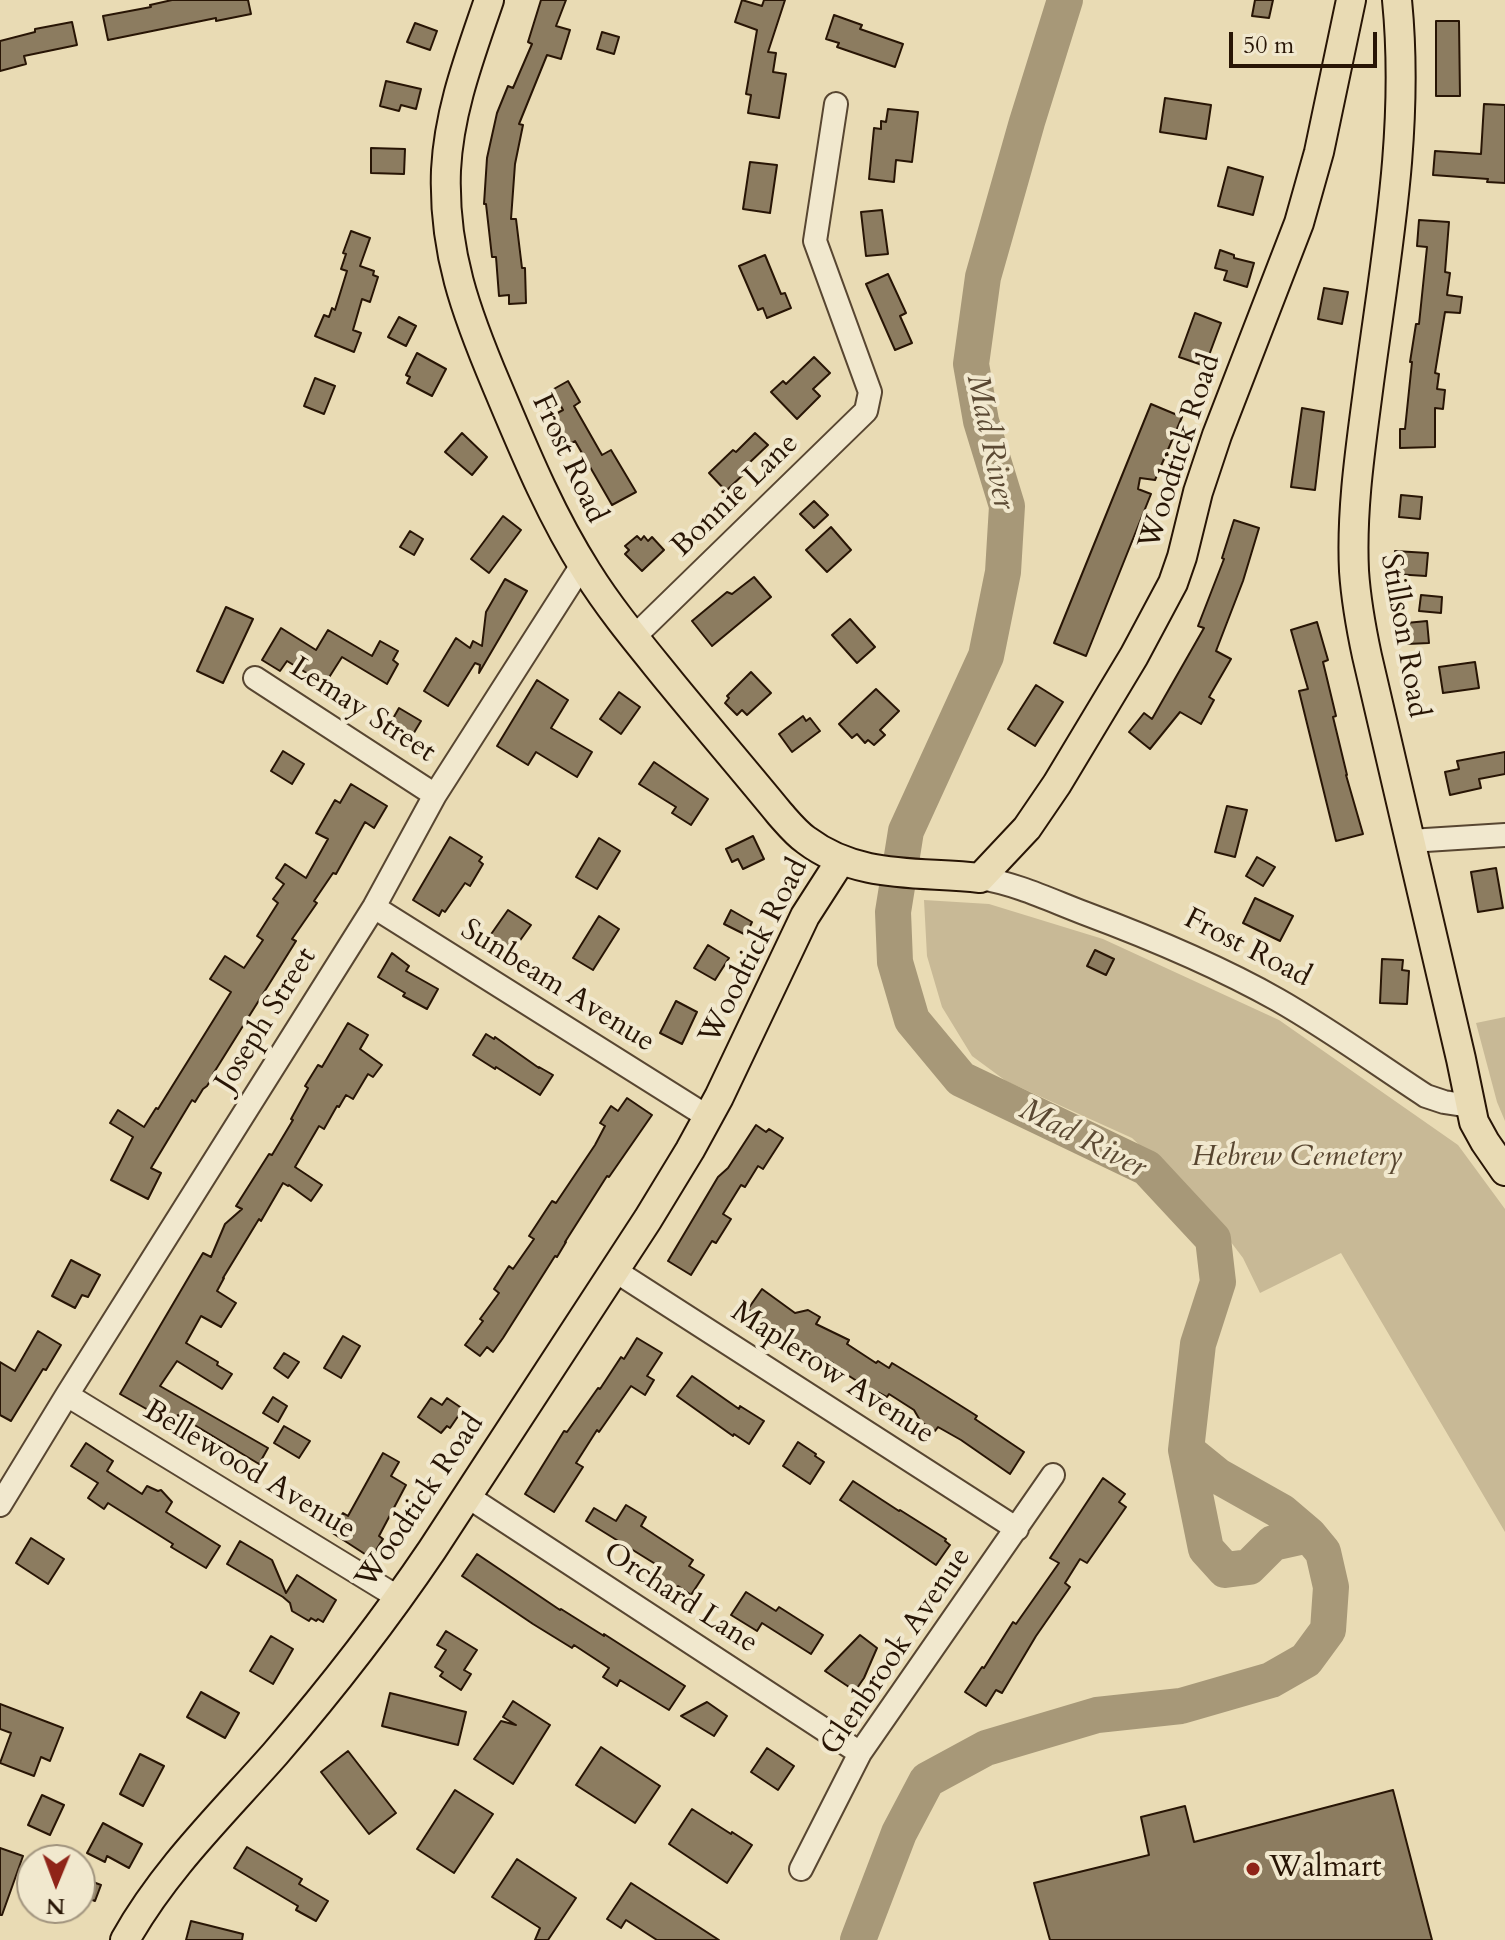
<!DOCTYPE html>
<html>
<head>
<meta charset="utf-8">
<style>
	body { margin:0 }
	#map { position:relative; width:1505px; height:1940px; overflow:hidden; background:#e9dbb4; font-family:Cardo,serif }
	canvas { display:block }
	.north { position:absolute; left:16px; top:1844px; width:80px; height:80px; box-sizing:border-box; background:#f1e8ce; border:2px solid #a1947e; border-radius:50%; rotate:181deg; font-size:22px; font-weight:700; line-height:32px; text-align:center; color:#281505 }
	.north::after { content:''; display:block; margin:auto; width:28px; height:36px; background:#8f2418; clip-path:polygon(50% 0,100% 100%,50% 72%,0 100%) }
	.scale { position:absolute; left:1229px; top:32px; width:148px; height:36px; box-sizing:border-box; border:4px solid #281505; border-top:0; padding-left:10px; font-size:24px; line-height:28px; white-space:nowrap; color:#281505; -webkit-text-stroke:6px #f1e8ce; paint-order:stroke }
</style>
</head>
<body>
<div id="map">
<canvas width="1505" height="1940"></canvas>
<div class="north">N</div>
<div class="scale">50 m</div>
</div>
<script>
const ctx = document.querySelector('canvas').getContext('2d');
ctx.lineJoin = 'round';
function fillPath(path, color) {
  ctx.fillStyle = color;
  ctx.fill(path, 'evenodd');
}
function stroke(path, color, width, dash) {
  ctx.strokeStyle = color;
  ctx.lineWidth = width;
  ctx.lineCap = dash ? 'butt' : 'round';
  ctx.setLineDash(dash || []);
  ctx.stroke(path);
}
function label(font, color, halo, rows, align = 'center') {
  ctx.font = font + ' Cardo,serif';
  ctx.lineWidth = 8;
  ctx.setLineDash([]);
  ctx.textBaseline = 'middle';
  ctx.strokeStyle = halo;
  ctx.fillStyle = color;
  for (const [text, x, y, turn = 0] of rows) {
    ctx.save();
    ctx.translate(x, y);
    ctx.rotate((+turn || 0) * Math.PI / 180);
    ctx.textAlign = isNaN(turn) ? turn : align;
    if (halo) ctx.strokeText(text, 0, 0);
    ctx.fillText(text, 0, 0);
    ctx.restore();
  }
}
fillPath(new Path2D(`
	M924,900L989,904L1103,939L1279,1020L1458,1145L1505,1209V1532L1341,1253L1260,1293L1243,1258L1205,1208L1132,1138L1006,1081L972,1056L942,1007L927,956Z
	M1505,1017V1121L1497,1102L1476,1023Z`), '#c8b996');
stroke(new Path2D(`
	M1186,1450L1218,1476L1282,1512L1309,1535
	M858,1940L899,1833L927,1780L986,1748L1097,1715L1181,1706L1271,1680L1306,1660L1328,1630L1331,1587L1323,1552L1309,1535L1273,1543L1249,1567L1225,1570L1206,1549L1186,1450L1198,1344L1218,1282L1213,1239L1147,1168L961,1079L912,1020L895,962L893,912L906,831L986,656L1003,572L1007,506L981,421L971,364L983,277L1027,122L1065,0`), '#a79878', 36);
const building = new Path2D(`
	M172,0H248L251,14L216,21V18L108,40L103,16L151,7L150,5Z
	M541,0H566L556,26L570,30L561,59L547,55L519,124L523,125L515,164L511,219H516L522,268H525L526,303L509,304V295L499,296L496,257H492L486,204H484L487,158L497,113L508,86L513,88L532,44L528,42Z
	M742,0L762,6L764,0H785L768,52L776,53L773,72L786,74L779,118L748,113L751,95L746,94L757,30L735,22Z
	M1255,0H1273L1269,18L1252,16Z
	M834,15L862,25L860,29L903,44L895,67L837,47L839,43L826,39Z
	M1436,21H1459L1460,96H1436Z
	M72,22L77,45L24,56L26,64L0,71V41L35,32V29Z
	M415,23L437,31L430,50L407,42Z
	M602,32L619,37L614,54L597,49Z
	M386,81L421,89L416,109L401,105L399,111L380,106Z
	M1165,98L1211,105L1206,139L1160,132Z
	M1484,104L1505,105V183L1487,182L1488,179L1433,175L1435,151L1481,154Z
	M888,109L918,112L912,162L896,160L894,182L869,179L874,128L881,129V121L886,122Z
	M371,148L405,149L404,174L371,173Z
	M750,162L777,165L770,213L743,209Z
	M1228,167L1263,177L1253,215L1218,206Z
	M882,210L888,254L866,256L861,212Z
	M1419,220L1449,222L1445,272L1450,273L1447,295L1462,297L1460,313L1445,312L1435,373L1439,374L1437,389L1445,390L1443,409L1435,408V447L1400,448V429H1405L1412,362H1410L1416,324H1419L1427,247L1417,246Z
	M351,231L370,238L360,266L374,271L373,275L378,277L370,302L362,299L353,330L361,333L354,352L315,336L324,315L329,317L332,308L335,310L347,271L341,269L346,254L343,253Z
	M1220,250L1234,255V258L1254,263L1247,287L1224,280L1227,271L1215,268Z
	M765,255L781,294L785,293L791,308L767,318L763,308L758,310L739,266Z
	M888,274L906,313L900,316L912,343L895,350L866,284Z
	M1324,288L1348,292L1342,324L1318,319Z
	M1195,313L1221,323L1205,366L1179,357Z
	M399,317L416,326L406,346L388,337Z
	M417,353L446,369L432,396L407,383L410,377L406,375Z
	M814,357L830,373L813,389L820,396L797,419L771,392L783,381L786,384Z
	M315,378L335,386L324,414L304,406Z
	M568,381L580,402L574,406L602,455L611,450L636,492L612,505L575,441L565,447L548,418L563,410L552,390Z
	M1151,404L1182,417L1155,480L1140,478L1138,489L1151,494L1086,656L1054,643Z
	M1302,408L1324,412L1315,490L1291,487Z
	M462,433L487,457L472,475L445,452Z
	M755,433L768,445L747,465L750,468L726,491L709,473L733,450L736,452Z
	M1401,495L1422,497L1420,519L1399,517Z
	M814,501L828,515L814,528L800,514Z
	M503,516L521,530L489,573L471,559Z
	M1234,520L1259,528L1243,581L1216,651L1231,659L1209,697L1214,700L1201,724L1180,712L1150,749L1129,732L1144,713L1152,719L1204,628L1198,626L1224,559L1222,558Z
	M831,527L851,550L827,572L806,550Z
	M410,531L423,539L414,555L400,547Z
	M637,536L641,540L644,536L648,541L652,537L664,550L642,571L625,554L629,550L625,546Z
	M1395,551L1428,553L1426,576L1394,574Z
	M754,577L771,597L712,646L692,621L727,592L732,594Z
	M505,579L527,591L479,673L480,665L475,663L448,706L424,691L456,638L470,648L473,641L482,646L486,612Z
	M1421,595L1442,597L1441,613L1419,611Z
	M226,607L253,619L223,683L197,671Z
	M850,619L875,647L857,663L832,635Z
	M1427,621L1429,643L1407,644L1406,623Z
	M1317,622L1328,660L1323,662L1336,716L1333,717L1347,775H1346L1363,834L1336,841L1299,691L1308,689L1291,630Z
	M281,628L316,650L328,630L372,656L380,641L398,651L393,660L398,664L387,684L342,657L328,679L321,675L318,680L287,661L280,671L262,660Z
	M1475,662L1479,688L1443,693L1439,667Z
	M751,672L771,693L747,715L742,710L737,715L725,703L729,698L727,696Z
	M537,680L568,700L551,728L592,752L577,777L536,752L528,765L497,746Z
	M1036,685L1063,702L1035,746L1008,729Z
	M876,689L899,711L880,730L885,735L874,745L868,740L865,743L857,734L852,738L839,724Z
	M619,692L640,707L621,734L600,719Z
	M399,708L421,721L409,741L387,729Z
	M803,716L806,721L810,718L820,731L792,752L779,734Z
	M283,751L304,764L292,784L271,771Z
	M1505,752V774L1479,779L1481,788L1450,795L1445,772L1459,769L1457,761Z
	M654,762L708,799L691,825L672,813L676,807L639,784Z
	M351,784L387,806L374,828L365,822L336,874L333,873L314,901L317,903L292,939L296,941L213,1074L214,1075L207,1086L203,1089L195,1102L192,1100L151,1168L161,1173L148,1199L111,1180L133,1137L110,1123L118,1110L144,1127L156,1108L158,1109L231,992L210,979L225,956L244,968L263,940L257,936L278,903L273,899L284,884L276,878L285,864L306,878L328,839L316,833L335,800L340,803Z
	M1227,806L1247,810L1235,857L1215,852Z
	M753,836L764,859L743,869L738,859L732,862L726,849Z
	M450,837L482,857L479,861L483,864L470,886L465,883L445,912L442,910L439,916L413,900Z
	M599,838L620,851L597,889L576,877Z
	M1257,857L1275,867L1263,886L1246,876Z
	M1496,868L1503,908L1478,912L1471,872Z
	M1255,898L1293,916L1280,941L1243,923Z
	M508,910L531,925L509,956L487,940Z
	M731,910L752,922L746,935L724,924Z
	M599,916L619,929L593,970L573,958Z
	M708,945L729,958L715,980L694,968Z
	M1095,950L1114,959L1106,975L1087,966Z
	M392,953L409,966L406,971L438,989L427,1009L403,996L405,993L378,977Z
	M1382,959L1403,960L1402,970L1409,971L1407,1004L1380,1003Z
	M676,1001L697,1012L682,1044L660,1033Z
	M348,1023L368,1035L360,1049L382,1065L373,1077L368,1074L353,1099L346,1095L339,1107L337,1106L324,1129L319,1126L295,1167L322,1185L311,1201L289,1185L288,1186L283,1183L261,1221L259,1219L223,1278H224L217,1291L236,1303L221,1327L201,1316L186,1343L218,1362L217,1365L232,1374L222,1389L177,1361L160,1386L268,1448L259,1464L178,1415L173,1424L120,1394L203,1253L211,1257L225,1224L242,1209L236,1206L269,1154L272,1155L293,1120L291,1119L308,1088L305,1086L318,1065L322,1067Z
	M486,1034L494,1039L495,1037L539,1068V1067L553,1075L540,1095L496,1067L495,1069L473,1055Z
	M627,1098L652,1115L609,1177L607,1176L565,1242H566L557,1257L555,1256L503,1338L493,1352L487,1347L480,1356L465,1345L483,1321L480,1319L499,1293L494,1289L509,1266L513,1269L534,1239L529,1236L552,1201L556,1203L595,1145L605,1126L600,1123L611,1106L618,1111Z
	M756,1125L766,1132L769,1129L783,1138L763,1169L758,1166L745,1187L741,1185L723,1214L731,1219L716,1243L712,1241L691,1275L668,1261L718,1177L728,1168Z
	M71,1260L100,1275L88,1297L82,1295L75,1308L52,1296Z
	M762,1289L795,1313L808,1310L820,1317L816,1324L849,1340L847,1344L876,1363L878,1361L889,1368L892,1363L920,1380L977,1416L975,1419L1024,1452L1010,1474L961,1440L938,1427L935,1431L921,1422L914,1410L889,1394L887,1397L878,1392L877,1394L832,1365L833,1363L789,1338L766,1322L756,1335V1315L748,1309Z
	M38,1331L61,1345L46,1370L43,1369L11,1421L0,1415V1362L15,1371Z
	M343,1336L360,1346L341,1378L324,1368Z
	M637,1338L662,1353L647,1376L654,1380L645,1395L631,1386L599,1432L597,1430L576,1463L583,1467L554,1512L525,1494L564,1431L567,1432L598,1388L600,1389L621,1357L624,1359Z
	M284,1353L299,1362L288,1378L274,1368Z
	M692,1376L739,1409L740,1406L764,1421L749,1444L734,1434L733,1436L677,1396Z
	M273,1397L287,1406L278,1422L263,1413Z
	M431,1398L442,1405L447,1398L463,1409L450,1428L447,1426L441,1433L418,1417Z
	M284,1426L310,1441L299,1458L274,1443Z
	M798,1442L816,1454L815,1456L824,1462L810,1484L783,1466Z
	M86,1443L113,1461L107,1471L142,1494L147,1486L158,1491L161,1490L172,1502L166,1512L220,1546L206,1568L171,1547L173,1544L108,1503L104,1509L88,1498L98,1483L71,1466Z
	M383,1453L399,1462L391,1476L406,1485L379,1536L383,1539L371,1558L331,1532L343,1513L348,1516Z
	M1103,1478L1125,1494L1119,1502L1126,1507L1087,1563L1080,1559L1065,1583L1070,1587L1036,1636L1002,1693L996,1690L986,1706L965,1692L982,1667L984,1668L1013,1622L1016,1624L1059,1563L1050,1558Z
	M853,1481L899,1511L900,1510L946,1539L945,1541L950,1545L936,1565L840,1500Z
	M626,1505L646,1517L641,1526L693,1560L689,1566L704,1575L691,1595L678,1586L676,1589L651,1574L657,1565L586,1521L594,1508L616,1521Z
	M31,1538L64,1559L48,1584L16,1563Z
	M240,1541L272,1560L286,1593L297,1575L336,1600L323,1622L318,1619L316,1621L311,1618L309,1621L292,1611L290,1603L283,1597L227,1564Z
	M477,1554L560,1610L561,1609L604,1636V1634L685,1686L669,1710L620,1680L617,1686L603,1677L609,1668L574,1645L572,1648L533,1624L462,1576Z
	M746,1592L776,1611L779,1607L823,1635L811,1654L762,1623L757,1631L731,1615Z
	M446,1631L477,1650L464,1670L471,1674L461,1690L440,1676L443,1672L435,1667L446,1650L437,1645Z
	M860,1635L877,1648L864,1678L855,1691L825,1671Z
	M271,1636L293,1649L273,1684L250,1671Z
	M201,1692L239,1713L225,1738L187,1717Z
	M390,1693L466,1712L458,1745L382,1726Z
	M513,1701L550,1725L513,1784L474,1759L501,1721L516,1725L503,1717Z
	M707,1702L727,1716L714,1736L681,1716Z
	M0,1704L63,1728L50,1761L41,1757L34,1776L0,1763L11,1733L0,1729Z
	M601,1747L660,1786L635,1823L576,1785Z
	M767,1748L794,1766L778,1790L751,1772Z
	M348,1751L396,1813L369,1834L321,1772Z
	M140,1754L164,1766L143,1806L120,1794Z
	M455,1790L493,1814L454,1873L417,1849Z
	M1393,1790L1432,1940H1050L1034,1883L1149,1855L1141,1817L1185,1806L1194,1842Z
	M42,1795L64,1805L50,1835L28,1825Z
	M692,1809L731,1834L732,1832L752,1845L727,1883L669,1844Z
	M103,1823L142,1844L129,1868L107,1856L105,1862L87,1853Z
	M247,1847L302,1879L299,1884L328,1901L316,1921L296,1910L298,1906L234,1868Z
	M0,1848L23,1856L2,1915H0Z
	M517,1859L576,1898L548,1940H535L540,1928L492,1897Z
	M80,1877L101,1885L95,1901L80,1895Z
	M631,1883L719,1940H657L626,1920L621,1928L607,1919Z
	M191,1921L243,1934L242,1940H186Z`);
fillPath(building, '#8c7c60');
stroke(building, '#281505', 2);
const minor = new Path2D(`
	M634,637L866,411L870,392L815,241L836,104
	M255,678L435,795
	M1410,841L1505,835
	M980,878C1017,884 1050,900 1084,913C1151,938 1216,965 1278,1000C1329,1029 1377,1064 1426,1096L1444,1102L1470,1106
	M374,907L708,1117
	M614,1270L1017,1529
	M67,1395L399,1598
	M467,1496L860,1753
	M0,1505L67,1395L374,907L435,795L582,565
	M801,1869L860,1753L1053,1475`);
const major = new Path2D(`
	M489,0C470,56 449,110 446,170C443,251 466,313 497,386C524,450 550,514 587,572C612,612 642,647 671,683C707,727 744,770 780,814C788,823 796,833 806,840C859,880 919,871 980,878L1027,828L1057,784L1134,656L1173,583L1182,557L1198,492L1217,435L1299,223L1319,152L1351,0
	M1397,0C1410,130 1386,255 1369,383C1361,445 1351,508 1354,571C1356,600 1361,628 1367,656L1461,1059L1474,1122L1485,1142L1505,1171
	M125,1940C164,1870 222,1814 275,1754C331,1689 384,1621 432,1550L648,1219L690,1150L719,1097L805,916L841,860`);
stroke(minor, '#584631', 26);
stroke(major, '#281505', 32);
stroke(minor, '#f1e8ce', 22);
stroke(major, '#e9dbb4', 28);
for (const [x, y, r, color] of [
	[1253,1869,8,"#8f2418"]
]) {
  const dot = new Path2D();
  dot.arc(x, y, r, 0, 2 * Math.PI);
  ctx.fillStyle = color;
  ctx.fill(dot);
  stroke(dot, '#f1e8ce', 3);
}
label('30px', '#281505', '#f1e8ce', [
	["Woodtick Road",1181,452,-72],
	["Frost Road",568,459,65],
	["Bonnie Lane",736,496,-44],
	["Stillson Road",1403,636,80],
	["Lemay Street",362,711,33],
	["Frost Road",1247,949,27],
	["Woodtick Road",755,952,-63],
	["Sunbeam Avenue",557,987,32],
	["Joseph Street",267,1020,-58],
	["Maplerow Avenue",832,1374,33],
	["Bellewood Avenue",249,1471,31],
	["Woodtick Road",421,1502,-56],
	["Orchard Lane",680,1599,33],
	["Glenbrook Avenue",897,1652,-56]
]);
label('italic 30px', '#584630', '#f1e8ce', [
	["Hebrew Cemetery",1297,1158]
]);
label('30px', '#281505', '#f1e8ce', [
	["Walmart",1269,1869]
], 'left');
label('italic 32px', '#5b4933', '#f1e8ce', [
	["Mad River",989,442,78],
	["Mad River",1082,1140,27]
]);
</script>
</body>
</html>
